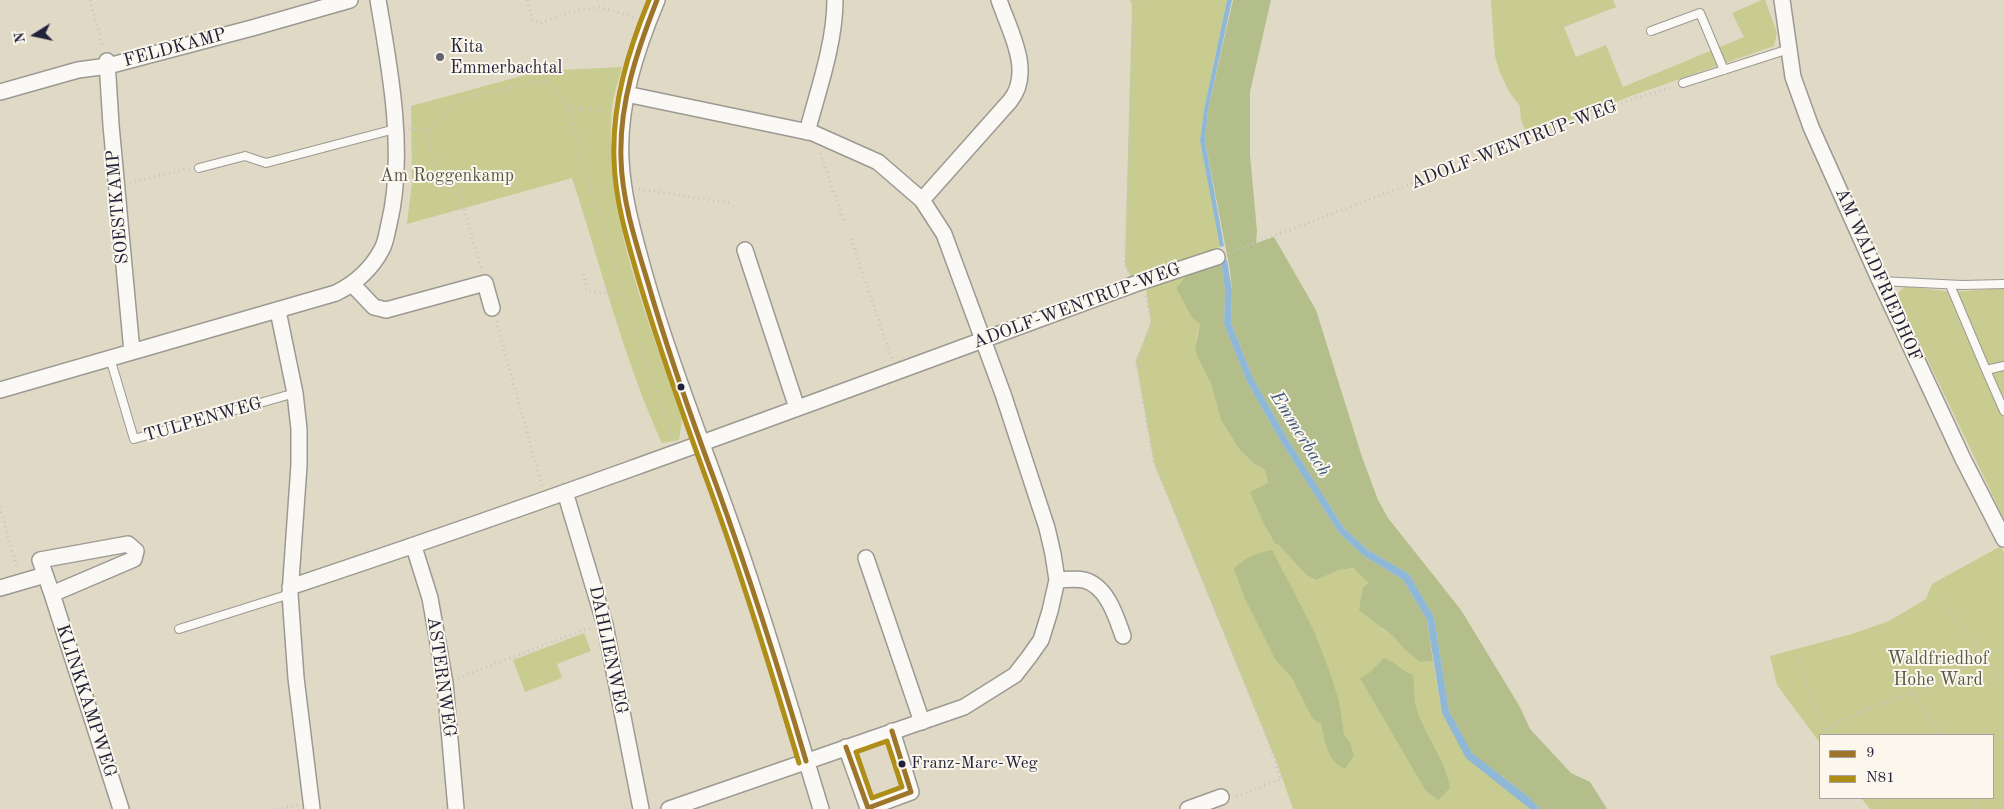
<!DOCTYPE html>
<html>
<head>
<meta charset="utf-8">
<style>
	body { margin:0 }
	#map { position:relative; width:2004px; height:809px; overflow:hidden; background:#e0d9c6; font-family:"Old Standard TT",serif }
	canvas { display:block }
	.legend { position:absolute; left:1819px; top:734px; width:175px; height:65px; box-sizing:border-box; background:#fbf7ec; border:1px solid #a4a2a5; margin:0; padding:6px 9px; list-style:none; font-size:15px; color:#22223b }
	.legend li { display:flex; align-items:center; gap:10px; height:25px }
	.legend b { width:25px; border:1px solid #a4a2a5 }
	.north { position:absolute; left:10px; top:10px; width:50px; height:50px; -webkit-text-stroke:4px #fbf7ec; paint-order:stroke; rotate:260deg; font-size:14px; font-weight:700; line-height:20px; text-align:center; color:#22223b }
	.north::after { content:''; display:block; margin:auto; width:18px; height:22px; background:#22223b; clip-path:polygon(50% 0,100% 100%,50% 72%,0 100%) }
</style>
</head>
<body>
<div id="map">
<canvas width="2004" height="809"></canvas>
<ul class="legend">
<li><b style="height:6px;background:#9d762c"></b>9</li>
<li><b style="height:6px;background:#af8d19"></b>N81</li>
</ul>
<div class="north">N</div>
</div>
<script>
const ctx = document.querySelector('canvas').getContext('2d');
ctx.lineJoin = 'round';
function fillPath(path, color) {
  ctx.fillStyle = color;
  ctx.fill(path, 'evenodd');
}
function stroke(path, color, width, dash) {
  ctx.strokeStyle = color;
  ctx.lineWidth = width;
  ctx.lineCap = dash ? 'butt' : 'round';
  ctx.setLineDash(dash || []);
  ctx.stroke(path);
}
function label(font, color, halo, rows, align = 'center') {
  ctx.font = font + ' "Old Standard TT",serif';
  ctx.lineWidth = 4;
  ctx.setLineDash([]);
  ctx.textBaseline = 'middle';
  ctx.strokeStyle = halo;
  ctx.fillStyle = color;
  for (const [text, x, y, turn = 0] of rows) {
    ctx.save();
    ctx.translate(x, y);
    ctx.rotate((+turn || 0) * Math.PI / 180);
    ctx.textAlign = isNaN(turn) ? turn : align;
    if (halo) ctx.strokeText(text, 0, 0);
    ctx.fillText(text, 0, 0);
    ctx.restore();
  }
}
fillPath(new Path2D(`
	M1130,0H1227L1204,110L1200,141L1220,247L1131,277L1125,265L1132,4Z
	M1491,0H1613L1616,7L1564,27L1576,57L1606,45L1623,87L1744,37L1732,13L1762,0H1765L1777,33L1774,46L1631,96L1528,136L1521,120L1520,106L1508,90L1499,70L1495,56Z
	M622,67C620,77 616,86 614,96C610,113 611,131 611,149C614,244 653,330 682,419L679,440L662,443C623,358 601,266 572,178L407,224L412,182L411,106L540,71Z
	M1189,274L1176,288L1192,318L1200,324L1196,339L1204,368L1211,384L1221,420L1239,449L1253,463L1265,470L1268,483L1264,524L1275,544L1279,545L1306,575L1315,580L1339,570L1353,568L1370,583L1382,629L1395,638L1404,649L1420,662L1433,661L1442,713L1530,809H1293L1277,763L1154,463L1136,361L1151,322L1146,291L1154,285Z
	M1905,286L1953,292L2004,288V519L1899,300L1898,293Z
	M2001,546L2004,553V809H1870L1861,798H1993V735H1820V743L1777,685L1770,656L1852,634L1889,621L1926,599L1932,584Z
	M584,633L591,651L557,664L562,678L525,692L513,660Z`), '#c8cc90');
fillPath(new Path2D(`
	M1233,0H1271L1250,92V155L1257,231L1256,243L1274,237L1316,310L1362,457L1378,500L1388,518L1461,610L1520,707L1530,729L1571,773L1590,782L1607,809H1540L1530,798L1472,753L1449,711L1434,617L1409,574L1368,550L1344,528L1287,438L1253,378L1231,323L1232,291L1230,270L1205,141L1208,110Z
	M1221,261L1225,291L1224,324L1247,382L1281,442L1339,533L1364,556L1403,580L1427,620L1433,661L1420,662L1404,649L1395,638L1359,610L1363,587L1369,583L1353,568L1339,570L1316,580L1306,575L1279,545L1275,544L1264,524L1250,492L1268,483L1265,470L1253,463L1239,449L1221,420L1211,384L1197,355L1195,348L1200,324L1192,318L1176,288L1189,273Z
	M1272,550L1313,629L1329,670L1339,701L1344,735L1350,742L1354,756L1345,769C1326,760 1326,743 1321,724L1313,719L1292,678L1275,659L1245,599L1234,569C1245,557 1256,553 1272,550Z
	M1384,658C1396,662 1401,671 1413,675C1414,684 1414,694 1415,703C1422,733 1445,757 1450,788L1438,800L1426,791L1360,678L1369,673Z`), '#b3be8b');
fillPath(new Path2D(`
	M1227,0H1232L1208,110L1205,141L1224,246L1220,247L1200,141L1204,110Z
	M1227,260L1232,291L1231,323L1253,378L1287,438L1344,528L1368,550L1409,574L1434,617L1449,711L1472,753L1530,798L1540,809H1530L1466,758L1442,713L1427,620L1403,580L1364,556L1339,533L1281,442L1247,382L1224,324L1225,291L1221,261Z`), '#8fb7d6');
const service = new Path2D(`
	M1651,31L1700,13L1724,70
	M1683,83L1789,49
	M199,168L245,156L266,163L395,129
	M1880,281L1962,285L2004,284
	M1950,285L1986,370
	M110,358L134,439L295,393
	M2004,366L1986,370L2004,411
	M179,629L290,594`);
const minor = new Path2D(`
	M657,0C636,50 618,105 621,160C623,199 634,235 644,272C670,364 706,452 737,541C768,630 794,720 821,809
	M1782,0L1793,77L1811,127L1880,281L1963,459L2004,539
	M107,61L111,125L132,352
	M0,92L78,70L108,66L252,28L350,0
	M626,94L813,133L878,162L922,200L944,234L1003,394L1047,528L1053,554L1057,580L1050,611L1041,640L1029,657L1015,675L964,707L669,809
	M807,132C818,91 835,43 835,0
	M922,200L1010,101C1034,72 1009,30 999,0
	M745,250L797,408
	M353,285L374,307L386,310L485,283L492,308
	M278,311L295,393L299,429V465L290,594L296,678L312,809
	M0,390L336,293C356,283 371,270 382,249C386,242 387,232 389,224C406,155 390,68 378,0
	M565,492L605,625L641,809
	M128,544L136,551L134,559L52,594L40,560Z
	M414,547L430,598L445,683L456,809
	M866,558L922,722
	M1057,580C1065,580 1076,578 1084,580C1107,586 1116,616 1123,636
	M290,587C574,493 854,387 1135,284L1217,257
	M0,588L45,575
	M52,594L121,809
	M846,747L868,808L911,792L892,731
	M1188,809L1221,797`);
stroke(service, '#9d9992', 10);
stroke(minor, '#9d9992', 18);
stroke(new Path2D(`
	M90,0L103,47
	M527,0L533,21L541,23L570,12L599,7L636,18
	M570,108L609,110
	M409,128L426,131L463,98L547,80L570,108L582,162L624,295L673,440
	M426,131L437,176L461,199L481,268
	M820,153L845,224
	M130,183L190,168
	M639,189L730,203
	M851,239L892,360
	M1229,253L1633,99L1673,87
	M1128,271L1125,265L1135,0
	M584,274L587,291L624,295
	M1146,296L1152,323L1136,361L1154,463L1217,613L1268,740L1281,779L1234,797
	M496,321L542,486
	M0,507L17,569
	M1941,597L1955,619L2004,682
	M1798,658L1806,685L1828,735
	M458,678L583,630L592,628
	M1912,693L1943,735
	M1825,730L1859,712L1920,690L2004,647
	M1993,742L2004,737
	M1876,798L1885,809
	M1974,798L1977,809
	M277,809L298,805`), '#c6c5c3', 3, [1, 4]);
stroke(service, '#faf9f6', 8);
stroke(minor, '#faf9f6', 15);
stroke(new Path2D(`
	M657,0C637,51 619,103 621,159C622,201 636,243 648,283C668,352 692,420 717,487C750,578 779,669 806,761
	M846,747L868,808L911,792L892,731`), '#9d762c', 5);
stroke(new Path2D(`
	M649,0C628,51 612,104 614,159C615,202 628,243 640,284C661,353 685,421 710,489C743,579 771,671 799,763
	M887,741L902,787L872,798L856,752Z`), '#af8d19', 5);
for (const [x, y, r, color] of [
	[440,57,5,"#64626c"],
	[681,387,4.5,"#22223b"],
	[902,764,4.5,"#22223b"]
]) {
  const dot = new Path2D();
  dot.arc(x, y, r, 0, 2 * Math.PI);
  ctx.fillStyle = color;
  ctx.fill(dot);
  stroke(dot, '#fbf7ec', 2);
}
label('17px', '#22223b', '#fbf7ec', [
	["Franz-Marc-Weg",911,764]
], 'left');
label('18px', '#22223b', '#fbf7ec', [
	["Kita",450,47],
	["Emmerbachtal",450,68]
], 'left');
label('18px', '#22223b', '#fbf7ec', [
	["FELDKAMP",175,48,-15],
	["ADOLF-WENTRUP-WEG",1514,145,-21],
	["SOESTKAMP",118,207,-95],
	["AM WALDFRIEDHOF",1878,275,66],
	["ADOLF-WENTRUP-WEG",1077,306,-20],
	["TULPENWEG",203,420,-16],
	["DAHLIENWEG",608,650,78],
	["ASTERNWEG",441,677,82],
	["KLINKKAMPWEG",86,701,72]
]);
label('18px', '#555a49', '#fbf7ec', [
	["Am Roggenkamp",447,176],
	["Waldfriedhof",1938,659],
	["Hohe Ward",1938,680]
]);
label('italic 19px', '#40587c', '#fbf7ec', [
	["Emmerbach",1300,434,58]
]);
</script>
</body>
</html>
